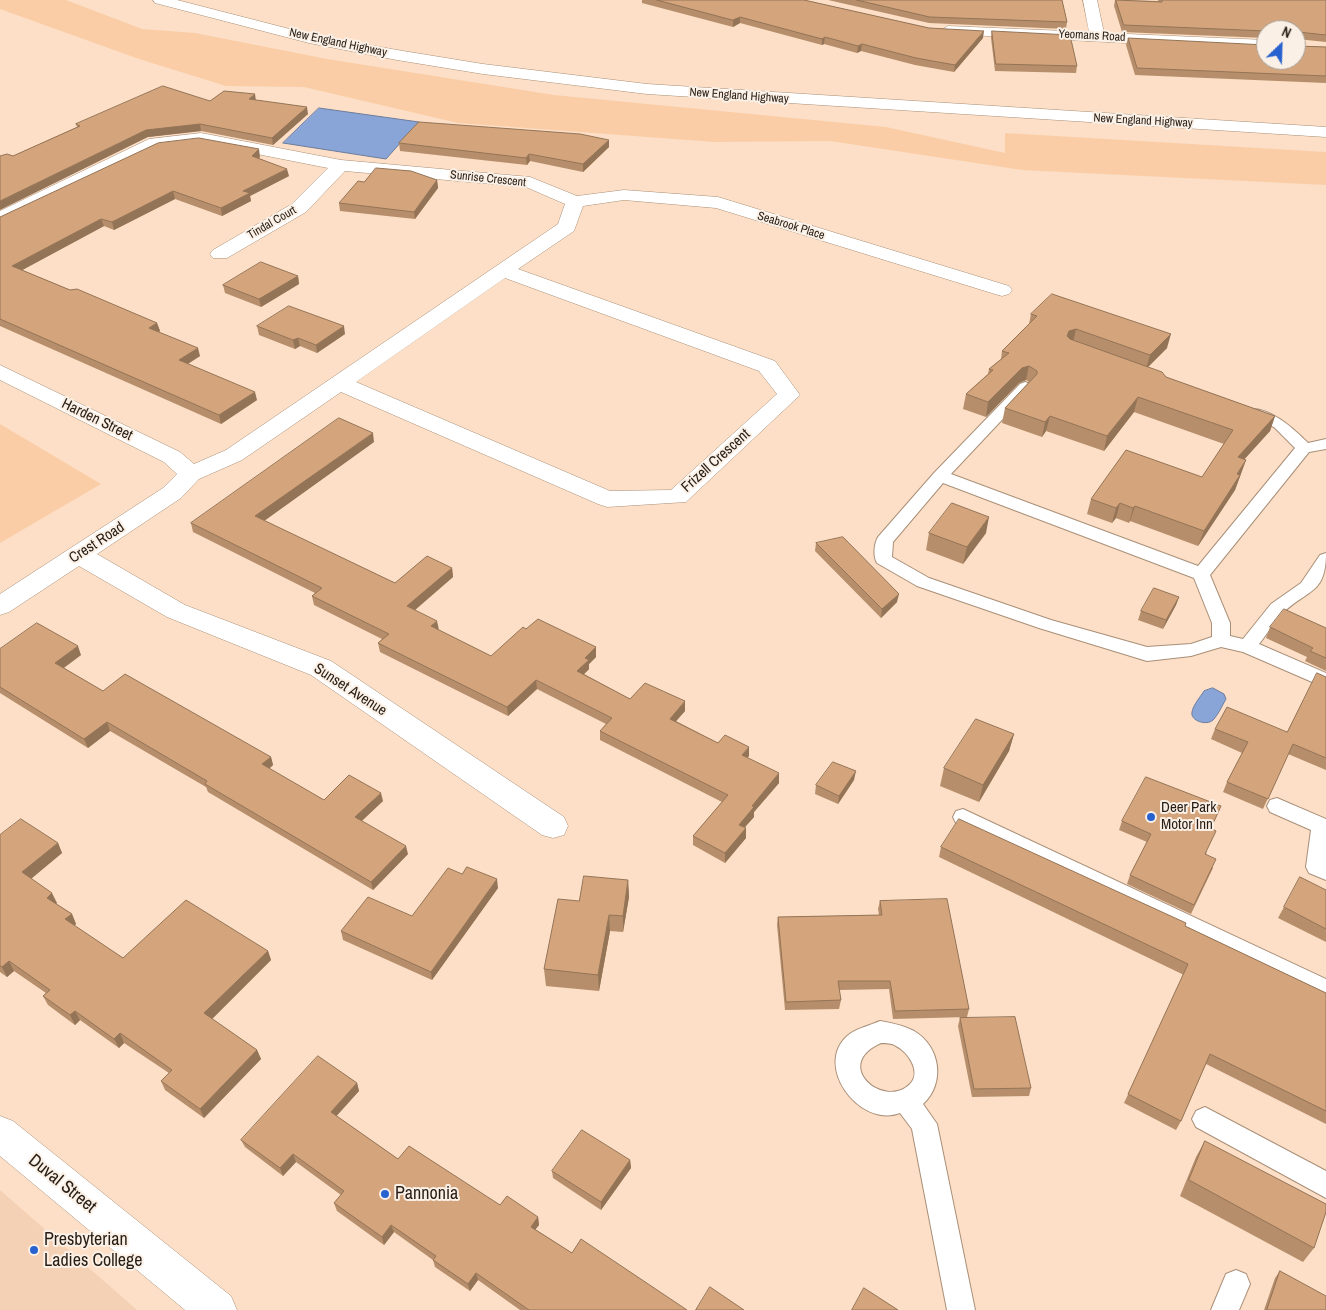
<!DOCTYPE html>
<html>
<head>
<meta charset="utf-8">
<style>
	body { margin:0 }
	#map { position:relative; width:1326px; height:1310px; overflow:hidden; background:#fcdfc6; font-family:"Archivo Narrow",sans-serif }
	canvas { display:block }
	.north { position:absolute; left:1256px; top:20px; width:50px; height:50px; box-sizing:border-box; background:#fbf0e6; border:1px solid #a69c92; border-radius:50%; rotate:24deg; font-size:14px; font-weight:700; line-height:20px; text-align:center; color:#271d14 }
	.north::after { content:''; display:block; margin:auto; width:18px; height:22px; background:#2862cf; clip-path:polygon(50% 0,100% 100%,50% 72%,0 100%) }
</style>
</head>
<body>
<div id="map">
<canvas width="1326" height="1310"></canvas>
<div class="north">N</div>
</div>
<script>
const ctx = document.querySelector('canvas').getContext('2d');
ctx.lineJoin = 'round';
function fillPath(path, color) {
  ctx.fillStyle = color;
  ctx.fill(path, 'evenodd');
}
function stroke(path, color, width, dash) {
  ctx.strokeStyle = color;
  ctx.lineWidth = width;
  ctx.lineCap = dash ? 'butt' : 'round';
  ctx.setLineDash(dash || []);
  ctx.stroke(path);
}
function label(font, color, halo, rows, align = 'center') {
  ctx.font = font + ' "Archivo Narrow",sans-serif';
  ctx.lineWidth = 4;
  ctx.setLineDash([]);
  ctx.textBaseline = 'middle';
  ctx.strokeStyle = halo;
  ctx.fillStyle = color;
  for (const [text, x, y, turn = 0] of rows) {
    ctx.save();
    ctx.translate(x, y);
    ctx.rotate((+turn || 0) * Math.PI / 180);
    ctx.textAlign = isNaN(turn) ? turn : align;
    if (halo) ctx.strokeText(text, 0, 0);
    ctx.fillText(text, 0, 0);
    ctx.restore();
  }
}
fillPath(new Path2D(`
	M0,1190L137,1310H0Z`), '#f4d1b4');
fillPath(new Path2D(`
	M0,0H66L142,29L195,33L327,59L554,95L886,127L1005,153V133L1326,152V185L1022,170L830,141L715,142L458,123L304,87L226,86L139,59L0,9Z
	M0,424L101,484L0,543Z`), '#facda7');
const water = new Path2D(`
	M319,108L419,122L386,159L283,143Z
	M1213,688L1224,694L1226,699C1222,706 1218,715 1213,720C1207,726 1190,721 1192,712C1193,705 1201,696 1204,691Z`);
fillPath(water, '#89a5d7');
stroke(water, '#6c7c9c', 1);
const lane = new Path2D(`
	M1025,382L1030,384L1033,387L1030,390L951,474L1198,566L1295,448L1274,427L1245,416L1242,413L1245,410C1267,404 1293,428 1308,443L1326,439V449L1309,452L1210,575L1230,623V636L1243,639L1271,604L1301,583L1320,555L1326,553C1326,595 1307,589 1283,613C1274,622 1267,634 1259,644L1326,673V688L1243,652L1221,647L1191,656L1147,661L1039,628L917,586L877,563C873,556 874,544 878,537L934,473L1020,384ZM943,483L1194,578L1212,623V637L1191,644L1147,647L1051,620L929,578L892,557L893,542Z
	M1277,798L1326,819V880L1309,873L1306,867L1311,830L1270,812L1267,806L1270,800Z
	M963,809L1326,979V1000L956,823L953,817L956,811Z
	M880,1021C891,1023 903,1025 914,1031C940,1046 946,1083 923,1104L937,1124L975,1310H947L912,1129L900,1113C859,1129 810,1062 851,1033C859,1028 871,1025 880,1021ZM881,1043C886,1043 892,1043 896,1046C908,1052 922,1072 910,1084C884,1110 831,1065 881,1043Z
	M1205,1107L1326,1171V1198L1196,1127L1192,1119L1196,1111Z
	M1236,1270L1246,1274L1250,1284L1239,1310H1211L1226,1274Z`);
const street = new Path2D(`
	M1083,0H1097L1104,33L1266,40V50L948,34L941,30L948,26L1089,32Z
	M201,133L341,160L530,177L577,196L624,190L718,197L1009,286L1012,290L1009,294L1002,296L995,294L716,208L624,200L583,206L574,231L518,269L775,361L800,395L686,502L607,507L598,504L341,392L242,460L199,479L181,498L97,554L185,605L331,661L564,817L568,826L564,835L553,838L542,835L311,675L167,617L79,566L9,612L0,615V594L163,488L177,474L164,462L0,380V365L180,452L194,464L226,450L558,224L565,204L526,187L345,171L306,212L227,258H213L210,254L213,250L292,204L328,168L201,143L159,148L0,224V211L149,139ZM505,278L759,371L777,394L671,490L610,491L356,382Z
	M0,1116L13,1121L231,1296L237,1310H185L0,1156Z`);
const highway = new Path2D(`
	M153,0H177L309,34L397,50L483,64L647,84L1326,127V137L647,94L483,74L397,60L309,43L155,3Z`);
stroke(lane, '#a98f78', 2);
stroke(street, '#a98f78', 1);
stroke(highway, '#a98f78', 1);
fillPath(lane, '#fff');
fillPath(street, '#fff');
fillPath(highway, '#fff');
fillPath(new Path2D(`
	M642,0H804L929,28L983,38L954,72L915,65L861,51L857,53L824,44L822,45L740,23L733,27L642,3Z
	M828,0H1062L1067,22L1066,29L929,23Z
	M1115,0L1158,1V0H1326V42L1297,39V46L1326,47V83L1135,75L1126,45L1128,38L1266,60L1296,30H1266V38L1122,32L1114,6Z
	M992,31L1077,66L1076,73L995,71L991,38Z
	M256,100L308,114L273,145L201,131L148,137L13,156L77,127L76,124L210,101Z
	M609,140V147L583,172L530,161L527,165L400,151L399,143Z
	M260,157L259,158L289,176L250,196L251,201L222,216L175,199L114,230L104,226L22,270L70,290L157,323L160,331L159,332L200,356L188,364L257,400L221,424L0,326V217Z
	M437,180L438,188L415,219L340,211L339,203Z
	M298,276L299,284L261,307L225,293L223,285Z
	M1031,314L1167,348L1148,367L1166,377L1275,416L1270,431L1244,459L1246,460L1235,490L1198,546L1130,521L1129,523L1116,518L1112,523L1087,514L1091,499L1202,477L1224,444L1134,412L1104,451L1046,431L1042,437L1002,423L1005,408L1029,382L1026,380L1019,383L986,417L963,409L966,394L988,374L989,369L1001,359L1002,351L1029,324Z
	M257,326L345,334L317,353L300,346L295,349L259,335Z
	M374,442L264,521L395,583L452,568L453,577L415,610L439,630L491,656L526,629L596,647V657L589,664V669L584,674L630,699L685,711L676,721L718,743L749,756L747,758L779,783L754,812V817L744,827L746,828V838L725,863L693,845V836L722,802L600,740V731L606,724L537,689L508,716L380,652L378,643L382,639L314,605L312,596L315,593L193,532L191,523Z
	M929,533H986L963,564L926,550Z
	M816,543L897,602L881,618L815,551Z
	M1179,597L1176,605L1163,629L1138,620L1141,611Z
	M1270,627L1326,628V671L1305,661L1307,657L1266,638Z
	M0,649L81,655L64,668L103,691L271,757L273,765L269,769L324,800L383,801L362,821L408,854L373,890L208,792L206,787L110,731L88,748L0,693Z
	M1326,677V770L1288,754L1263,809L1223,792L1227,782L1242,753L1211,739L1215,729L1287,732Z
	M1014,734L1009,751L979,802L940,786L944,768Z
	M854,780L838,804L815,794L816,785Z
	M1221,806L1211,828L1206,855L1213,868L1191,914L1127,884L1130,875L1147,842L1119,830L1122,821Z
	M0,835L58,843L62,853L31,879L57,903L56,904L72,914L76,924L74,926L123,958L268,951L271,960L212,1019L257,1050L261,1059L204,1118L165,1090L161,1081L169,1073L124,1043L119,1048L80,1020L75,1025L48,1005L43,996L46,993L14,971L7,977L0,972Z
	M941,847L1185,926L1326,993V1124L1206,1064L1181,1121L1176,1130L1124,1103L1184,975L939,857Z
	M628,880L629,897L623,932L610,931L599,991L546,986L544,969L579,901Z
	M498,888L432,980L343,940L341,931L412,916Z
	M1326,890V942L1278,918L1284,907Z
	M880,901L969,1009L967,1017L893,1019L889,989L839,990L841,1000L839,1009L785,1010L777,925L778,917L879,915L878,909Z
	M960,1018L1031,1088L1029,1096L972,1097L958,1026Z
	M357,1083L359,1091L336,1116L398,1159L500,1205L538,1217L539,1225L535,1229L572,1253L687,1310H520L478,1280L470,1291L435,1267L433,1260L394,1232L384,1245L337,1211L334,1203L341,1195L296,1162L283,1176L245,1147L241,1140Z
	M1205,1141L1314,1248L1303,1262L1180,1196L1196,1157Z
	M630,1160L631,1168L601,1210L553,1178L552,1171Z
	M1280,1271L1326,1310H1264L1275,1278Z`), '#b68e6b');
fillPath(new Path2D(`
	M740,17V23L733,27V20Z
	M984,31L983,38L954,72L955,65Z
	M825,37L824,44L822,45V39Z
	M862,44L861,51L857,53L858,46Z
	M255,94L256,101L249,99Z
	M307,107L308,114L273,145L272,138Z
	M200,124L201,131L148,137L0,210V201L146,130Z
	M609,140V147L583,172V164Z
	M259,149L260,157L253,163L252,156Z
	M529,154L530,161L527,165L526,158Z
	M287,169L289,176L250,196L251,201L222,216L221,208L243,191Z
	M437,180L438,188L415,219L414,212Z
	M173,191L175,199L114,230L112,222Z
	M101,219L104,226L15,274L12,266Z
	M298,276L299,284L261,307L259,299Z
	M157,323L160,331L151,336L149,328Z
	M344,326L345,334L317,353L316,345Z
	M1076,329L1073,343L1067,336L1069,331Z
	M1171,334L1167,348L1146,369L1150,355Z
	M298,338L300,346L295,349L293,340Z
	M198,348L200,356L181,368L179,360Z
	M1029,366L1026,380L1019,383L986,417L988,402L1022,368Z
	M255,392L257,400L221,424L219,415Z
	M1138,397L1134,412L1104,451L1107,436Z
	M1050,416L1046,431L1042,437L1045,422Z
	M1275,416L1270,431L1233,472L1238,457Z
	M373,433L374,442L257,526L255,516Z
	M1246,460L1235,490L1198,546L1204,531Z
	M1120,503L1116,518L1112,523L1116,508Z
	M1135,506L1130,521L1129,523L1133,508Z
	M989,517L986,533L963,564L967,547Z
	M452,568L453,577L408,616L407,606Z
	M899,594L897,602L881,618L882,609Z
	M1179,597L1176,605L1163,629L1166,620Z
	M437,621L439,630L431,626Z
	M78,646L81,655L59,671L55,663Z
	M596,647V657L589,664V669L578,680L577,671L585,658Z
	M536,680L537,689L508,716L507,707Z
	M685,701V711L670,728V719Z
	M107,722L110,731L88,748L84,739Z
	M1014,734L1009,751L979,802L983,785Z
	M749,747V756L742,764V755Z
	M271,757L273,765L264,773L262,764Z
	M856,771L854,780L838,804L839,796Z
	M779,773V783L754,812V817L739,834V825L752,806Z
	M381,793L383,801L357,825L355,817Z
	M746,828V838L725,863V853Z
	M58,843L62,853L27,882L22,872Z
	M406,846L408,854L373,890L371,882Z
	M497,879L498,888L432,980L431,972Z
	M628,880L629,897L623,932V916Z
	M52,893L57,903L52,908L47,898Z
	M72,914L76,924L70,929L65,919Z
	M609,915L610,931L599,991L598,975Z
	M268,951L271,960L208,1023L204,1013Z
	M9,961L14,971L7,977L2,967Z
	M75,1011L80,1020L75,1025L70,1015Z
	M120,1033L124,1043L119,1048L114,1039Z
	M257,1050L261,1059L204,1118L200,1109Z
	M357,1083L359,1091L333,1120L331,1112Z
	M293,1154L296,1162L283,1176L280,1168Z
	M630,1160L631,1168L601,1210V1202Z
	M538,1217L539,1225L532,1234L531,1227Z
	M391,1225L394,1232L384,1245L382,1237Z
	M476,1273L478,1280L470,1291L468,1284Z`), '#947457');
const building = new Path2D(`
	M657,0H804L929,28L984,31L955,65L916,58L862,44L858,46L825,37L822,39L740,17L733,20Z
	M857,0H1062L1067,22L930,17Z
	M1116,0L1162,2V0H1326V35L1298,32L1297,46L1326,47V76L1137,68L1128,38L1266,45V60H1296V30H1266V31L1124,25Z
	M992,31L1070,35L1077,66L996,64Z
	M163,86L210,101L224,91L255,94L249,99L307,107L272,138L200,124L146,130L0,201V156L7,154L13,156L80,126L76,124Z
	M419,122L580,134L609,140L583,164L529,154L526,158L399,143Z
	M199,138L259,149L252,156L287,169L243,191L250,193L221,208L173,191L112,222L101,219L12,266L70,290L77,289L157,323L149,328L198,348L179,360L255,392L219,415L0,319V217L158,143Z
	M376,168L411,171L437,180L414,212L339,203L358,181L364,182Z
	M261,262L298,276L259,299L223,285Z
	M1052,294L1171,334L1150,355L1076,329L1069,331L1067,336L1070,339L1162,372L1166,377L1275,416L1238,457L1246,460L1237,474L1240,475L1204,531L1135,506L1133,508L1120,503L1116,508L1091,499L1126,450L1202,477L1233,430L1138,397L1107,436L1050,416L1045,422L1005,408L1037,374V371L1029,366L1022,368L988,402L966,394L993,370L989,369L1009,353L1002,351L1037,316L1031,314Z
	M289,306L344,326L316,345L298,338L293,340L257,326Z
	M339,418L373,433L255,516L395,583L427,556L452,568L407,606L437,621L431,626L491,656L523,627L526,629L538,619L596,647L585,658L589,660L577,671L630,699L645,683L685,701L670,719L718,743L725,735L749,747L742,755L779,773L752,806L754,807L739,825L746,828L725,853L693,836L728,795L600,731L612,718L536,680L507,707L378,643L389,634L312,596L322,588L191,523Z
	M952,503L989,517L967,547L929,533Z
	M843,537L899,594L882,609L816,543Z
	M1154,588L1179,597L1166,620L1141,611Z
	M1284,609L1326,628V658L1310,651L1313,648L1270,627Z
	M37,623L78,646L55,663L103,691L125,674L271,757L262,764L324,800L349,775L381,793L355,817L406,846L371,882L205,784L207,781L107,722L84,739L0,687V649Z
	M1317,673L1326,677V758L1293,744L1268,799L1227,782L1248,742L1215,729L1227,707L1287,732Z
	M976,719L1014,734L983,785L944,768Z
	M833,762L856,771L839,796L816,785Z
	M1146,777L1221,806L1211,828L1216,831L1205,854L1216,859L1194,905L1130,875L1151,834L1122,821Z
	M21,819L58,843L22,872L52,893L47,898L72,914L65,919L123,958L186,900L268,951L204,1013L257,1050L200,1109L161,1081L172,1070L120,1033L114,1039L75,1011L70,1015L43,996L50,990L9,961L2,967L0,966V835Z
	M959,819L1186,923L1185,926L1326,993V1111L1210,1054L1181,1121L1128,1094L1188,964L941,847Z
	M467,867L497,879L431,972L341,931L368,897L412,916L448,868L462,874Z
	M584,876L628,880L623,916L609,915L598,975L544,969L558,899L579,901Z
	M1300,877L1326,890V929L1284,907Z
	M947,899L969,1009L895,1011L890,981H838L841,1000L786,1002L778,917L882,915L880,901Z
	M1015,1017L1031,1088L974,1089L960,1018Z
	M318,1056L357,1083L331,1112L398,1159L409,1146L500,1205L507,1196L538,1217L531,1227L572,1253L581,1239L687,1310H529L476,1273L468,1284L433,1260L436,1256L391,1225L382,1237L334,1203L344,1191L293,1154L280,1168L241,1140Z
	M582,1130L630,1160L601,1202L552,1171Z
	M1205,1141L1326,1204V1212L1314,1248L1189,1180Z
	M1280,1271L1326,1296V1310H1267Z
	M710,1287L744,1310H696Z
	M864,1288L898,1310H852Z`);
fillPath(building, '#d4a57c');
stroke(building, '#947457', 1);
for (const [x, y, r, color] of [
	[1151,817,5,"#2862cf"],
	[385,1194,5,"#2862cf"],
	[34,1250,5,"#2862cf"]
]) {
  const dot = new Path2D();
  dot.arc(x, y, r, 0, 2 * Math.PI);
  ctx.fillStyle = color;
  ctx.fill(dot);
  stroke(dot, '#fbf0e6', 2);
}
label('12px', '#271d14', '#fbf0e6', [
	["Yeomans Road",1092,36,3],
	["New England Highway",338,43,12],
	["New England Highway",739,96,4],
	["New England Highway",1143,121,3],
	["Sunrise Crescent",488,179,6],
	["Tindal Court",272,223,-30],
	["Seabrook Place",791,226,17]
]);
label('15px', '#271d14', '#fbf0e6', [
	["Harden Street",97,420,26],
	["Frizell Crescent",716,461,-42],
	["Crest Road",97,543,-33],
	["Sunset Avenue",350,690,33]
]);
label('15px', '#271d14', '#fbf0e6', [
	["Deer Park",1161,808],
	["Motor Inn",1161,825]
], 'left');
label('18px', '#271d14', '#fbf0e6', [
	["Duval Street",62,1184,39]
]);
label('18px', '#271d14', '#fbf0e6', [
	["Pannonia",395,1194],
	["Presbyterian",44,1240],
	["Ladies College",44,1261]
], 'left');
</script>
</body>
</html>
